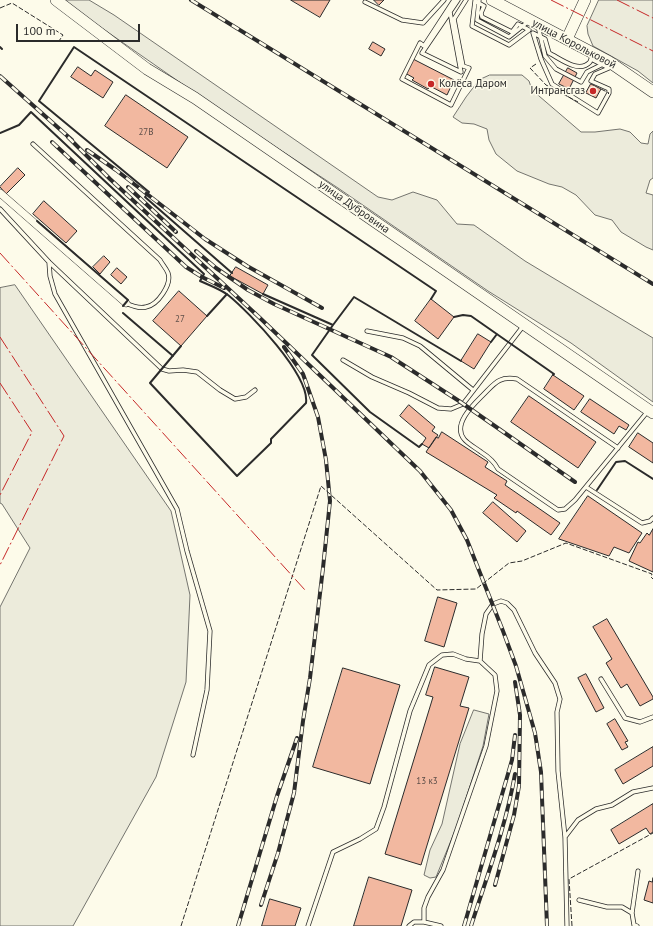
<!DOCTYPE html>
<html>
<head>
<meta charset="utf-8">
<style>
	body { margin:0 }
	#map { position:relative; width:653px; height:926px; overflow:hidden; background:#fdfbea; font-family:"PT Sans",sans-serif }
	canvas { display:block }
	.scale { position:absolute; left:16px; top:24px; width:124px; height:18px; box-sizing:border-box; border:2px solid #2b2b2b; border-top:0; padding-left:5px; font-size:12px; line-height:14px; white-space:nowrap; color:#2b2b2b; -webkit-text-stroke:3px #fdfbea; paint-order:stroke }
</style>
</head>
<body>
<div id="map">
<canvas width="653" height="926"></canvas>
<div class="scale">100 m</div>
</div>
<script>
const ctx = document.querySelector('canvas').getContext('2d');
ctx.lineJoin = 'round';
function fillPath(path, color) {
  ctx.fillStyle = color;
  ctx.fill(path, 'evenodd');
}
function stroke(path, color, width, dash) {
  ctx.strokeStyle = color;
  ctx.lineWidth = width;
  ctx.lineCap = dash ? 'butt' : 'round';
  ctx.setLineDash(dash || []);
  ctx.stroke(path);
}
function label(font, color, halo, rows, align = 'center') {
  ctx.font = font + ' "PT Sans",sans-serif';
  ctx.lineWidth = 3;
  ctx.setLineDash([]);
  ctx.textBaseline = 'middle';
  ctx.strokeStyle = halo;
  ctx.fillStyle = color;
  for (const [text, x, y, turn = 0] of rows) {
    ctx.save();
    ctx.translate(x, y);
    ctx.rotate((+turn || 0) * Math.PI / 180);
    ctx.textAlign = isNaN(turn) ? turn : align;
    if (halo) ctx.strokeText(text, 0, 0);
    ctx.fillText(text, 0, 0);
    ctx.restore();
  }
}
const green = new Path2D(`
	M62,0H89L114,15L378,197L392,200L413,192L437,200L457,224L474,225L525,261L653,338V402L571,343L488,291L338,188L221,111Z
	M599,0H653V83L638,71L593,46L588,34L587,26Z
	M490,75H522L529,81L532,90L581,132H595L620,129L630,132L641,143L648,144L650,134L653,131V178L650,180L646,193L653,195V250L646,247L621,232L612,220L595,215L576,195L562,187L549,184L517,171L496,154L489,140L487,129L474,124L462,123L453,117L466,97L479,80Z
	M15,285L171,511L190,595L186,682L156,777L73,926H0V607L30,548L2,504L0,503V288Z
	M474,710L489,714L483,746L457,826L436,877L430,878L424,875L430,850L442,824L460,744Z`);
fillPath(green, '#ecebdb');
stroke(green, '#74746e', 1);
const building = new Path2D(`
	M291,0H330L320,17Z
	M374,0H384L379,5Z
	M373,42L385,49L381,56L369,49Z
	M413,59L454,80L447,95L430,86L428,89L412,80L414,78L405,73Z
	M78,67L91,76L95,70L113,82L103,98L71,77Z
	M568,68L577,73L569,89L559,84Z
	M591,84L601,89L596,98L586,93Z
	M126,95L188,137L167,168L105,126Z
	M18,168L25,175L6,194L0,187Z
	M44,201L77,231L66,243L33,214Z
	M104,256L110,262L100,274L93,267Z
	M236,267L268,285L263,294L230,276Z
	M117,268L127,277L121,284L111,275Z
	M179,291L207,316L181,346L153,321Z
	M431,299L454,317L438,339L415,321Z
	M478,334L491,342L474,369L461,361Z
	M553,375L584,396L574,410L544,389Z
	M529,396L596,442L578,468L511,422Z
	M590,399L629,425L626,430L619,426L614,434L581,412Z
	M409,405L435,427L432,431L438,435L429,448L422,444L426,438L400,416Z
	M442,432L488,462L485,467L507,481L505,485L560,523L551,535L517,511L516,513L494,498L497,495L426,452L436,437L438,438Z
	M638,433L653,443V463L629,447Z
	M588,496L642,533L629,553L614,547L609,556L559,539Z
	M493,502L526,531L517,542L483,513Z
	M653,529V572L629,561L638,542L640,543L647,533L649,535Z
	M438,597L457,603L444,647L425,641Z
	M607,619L653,697V699L640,706L627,684L621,688L606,663L612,659L593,627Z
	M435,667L469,677L460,706L469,708L421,865L385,854L433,697L426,695Z
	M343,668L400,685L370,784L313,767Z
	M586,674L604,708L596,712L578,678Z
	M615,719L628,741L625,742L628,747L622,750L607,724Z
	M653,747V766L623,784L615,770Z
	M653,804V832L650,834L646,828L619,844L611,830Z
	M369,877L412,890L401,926H354Z
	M653,878V903L644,900L649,881L652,882Z
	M270,899L301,908L295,926H262Z`);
fillPath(building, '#f2b8a0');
stroke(building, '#2b2b2b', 1);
const lane = new Path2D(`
	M454,0L424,46L420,43L402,79L451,105L469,68L463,66L454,19L466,0
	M479,0L477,20L509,37L529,21
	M475,1L484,6L481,13L482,17L512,32L518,24L529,30L509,45L472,26Z
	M365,2L402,20L423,23L444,0
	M450,12L461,72L422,53L458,0
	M538,26L545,56L556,69L581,82L587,72L603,64
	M533,33L545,39L549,53C561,59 579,74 590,62L591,59L609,68L595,74L591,81L609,89V93L598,113L552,84L541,59Z
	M33,144L160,260C162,264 166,268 168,273C172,284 158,305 146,307C139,309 132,306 126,303
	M0,209L49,262L162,369L169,371L183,370L197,372L220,390L235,399L246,397L255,390
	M49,262L50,276L55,294L177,509L187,551L210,631L207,690L193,755
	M367,331L403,338L420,346L473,390
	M343,360L372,377L409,393L438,408L451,409L463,404L524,325
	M618,448L517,379C499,376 495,383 483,395C474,404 452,424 464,439C468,444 476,448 481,452C489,457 494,461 498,469L558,510L565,509L575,500L648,411
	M586,487L642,523L650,521L653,518
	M480,661L482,634L486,614L493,604L501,601L507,603L514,610L535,653L555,683L560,699L557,712L558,771L565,837L567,926
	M601,679L625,718L640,722L653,717
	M565,837L578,820L596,809L612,805L633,792L653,788
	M579,900L607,907H622L632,913L634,925L637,926
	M632,913L638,871
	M308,926L333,852L360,839L376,829L384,807L410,711L429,665L442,655L453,654L466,659L480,661L495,675L497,691L486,746L443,870L428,897L424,908V922
	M409,926L414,922H424L441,926`);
const street = new Path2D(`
	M0,193L126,303`);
const secondary = new Path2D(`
	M56,0L147,69L195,98L653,413
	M492,0L608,61L653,92
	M567,39L585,0`);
stroke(lane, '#2b2b2b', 5);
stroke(street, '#2b2b2b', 8);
stroke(secondary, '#2b2b2b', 12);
stroke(lane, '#fdfbea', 3.5);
stroke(street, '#fdfbea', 7);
stroke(secondary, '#fdfbea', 11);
const rail = new Path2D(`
	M191,0L653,284
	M0,76L72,140
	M68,137L110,179L260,318L420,471L451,510L467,540L503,631L516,666L535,733L541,772L547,926
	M52,142L186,267L202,277L224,288
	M87,150L116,170L205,239L247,266L322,308
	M128,187L176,232
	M196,251L216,268L248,290L274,304L391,357L459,401L575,482
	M495,885L514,815L519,786L520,715L515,682
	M261,905L278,853L294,793L303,721L310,678L323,568L330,501L326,460L318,417L303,374L284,347
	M238,926L277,796L297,738
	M464,926L512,760L515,735
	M471,926C487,876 506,826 515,774`);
stroke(rail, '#2b2b2b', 4);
stroke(rail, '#fdfbea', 2.5, [8]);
stroke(new Path2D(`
	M0,8L12,3L63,35L59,41
	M536,64L530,68L546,85L578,102
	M601,89L609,93L608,94
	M181,926L321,486L437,590L476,589L509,563L522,561L566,543L652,574L651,577L653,579
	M572,926L569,879L653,833`), '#2b2b2b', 1, [5, 2]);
stroke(new Path2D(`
	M0,47L2,49
	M0,133L19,125L31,112L204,274L200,281C209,285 220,289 228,295C249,312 310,375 306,403L271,439V443L237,476L150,383L181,346
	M37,221L128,300L123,306
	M232,273L145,197L149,192L39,101L74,47L436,291L431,299
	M263,294L333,325L354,297L461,361
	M123,313L173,356
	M207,316L227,294
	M454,317L463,315L471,316L554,374L553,375
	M333,325L312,355L370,412L419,447L422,444
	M491,342L497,334
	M597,490L616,462L625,461L653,479`), '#2b2b2b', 2);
stroke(new Path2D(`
	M551,0L653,51
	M617,0L653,18
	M0,253L305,590
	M0,337L64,436L0,565
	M0,383L32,432L0,495`), '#c62828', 1, [14, 3, 2, 3]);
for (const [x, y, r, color] of [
	[431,84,4,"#c62828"],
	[593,91,4,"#c62828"]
]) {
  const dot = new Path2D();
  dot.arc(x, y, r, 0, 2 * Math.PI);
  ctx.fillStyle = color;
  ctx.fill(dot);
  stroke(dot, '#fdfbea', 1.5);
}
label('9px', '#5d4e48', null, [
	["27В",146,132],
	["27",180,319],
	["13 к3",427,781]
]);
label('11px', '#2b2b2b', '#fdfbea', [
	["улица Корольковой",574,44,28],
	["улица Дубровина",354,207,35]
]);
label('11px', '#2b2b2b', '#fdfbea', [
	["Колёса Даром",439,84],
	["Интрансгаз",585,91,"right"]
], 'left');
</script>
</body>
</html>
